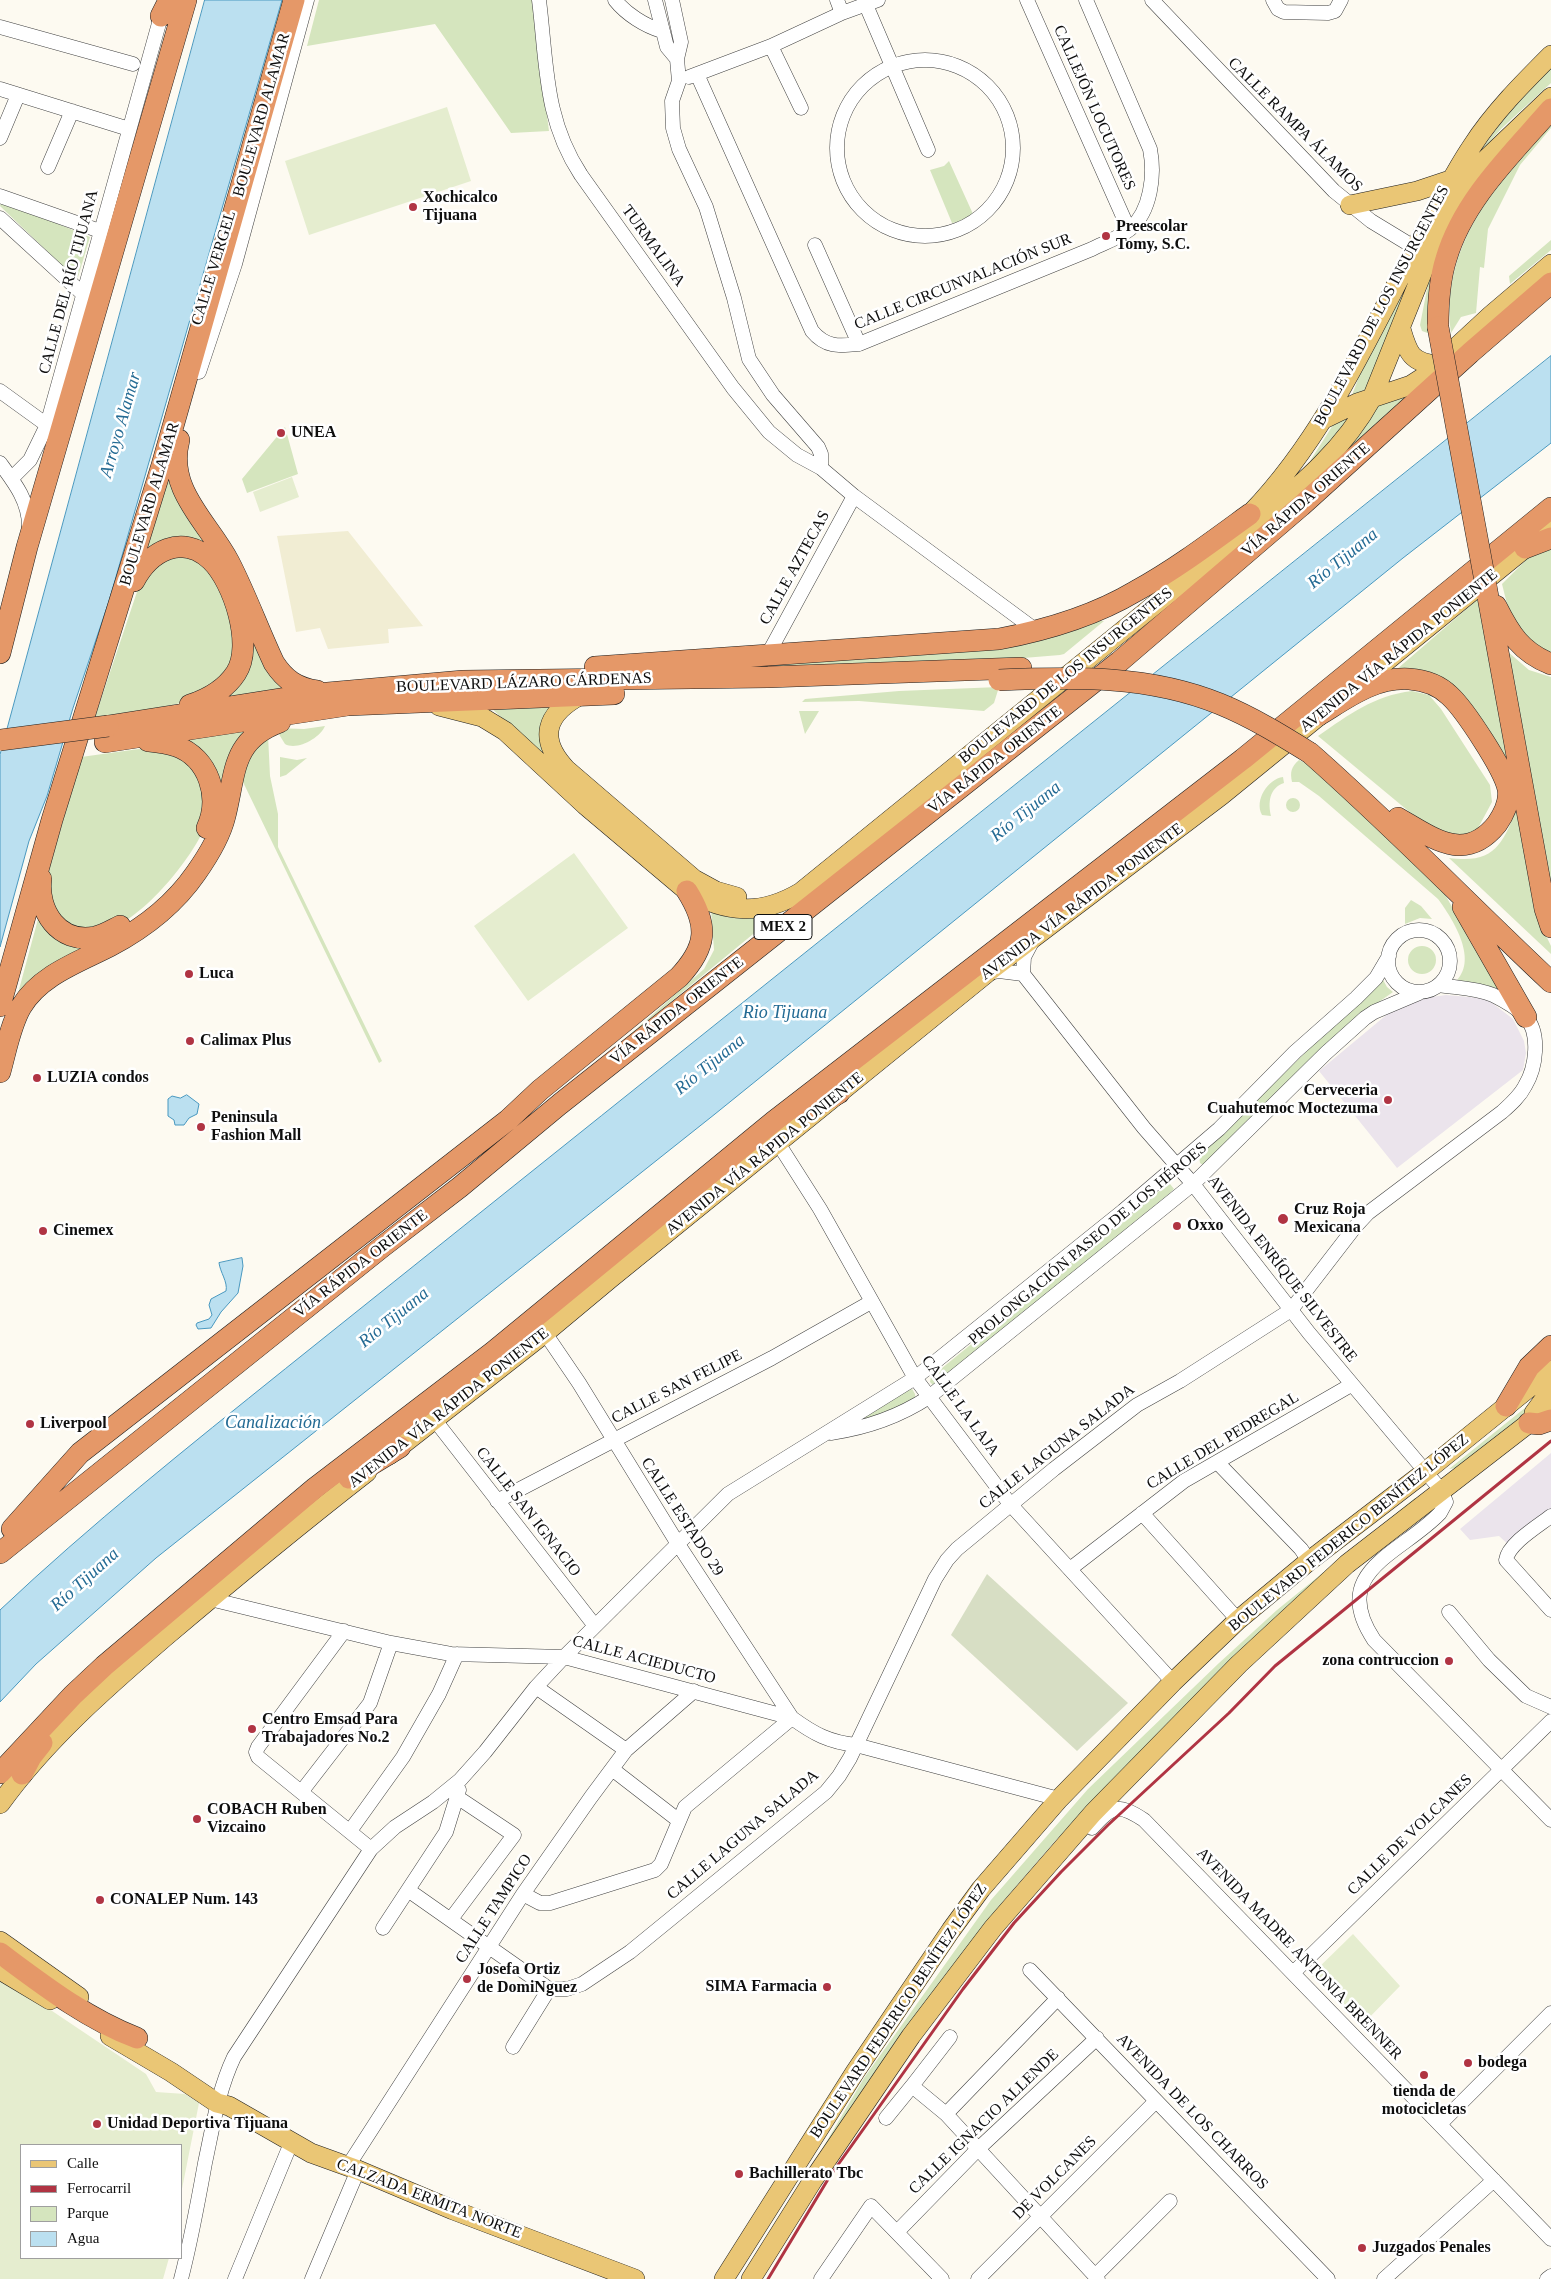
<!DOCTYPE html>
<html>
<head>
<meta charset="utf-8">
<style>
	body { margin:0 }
	#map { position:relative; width:1551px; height:2279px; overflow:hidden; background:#fdfaf1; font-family:"Times New Roman",serif }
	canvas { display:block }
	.legend { position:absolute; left:20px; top:2144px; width:162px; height:115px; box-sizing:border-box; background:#fff; border:1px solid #9f9f9f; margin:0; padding:6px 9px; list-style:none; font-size:15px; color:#0e0e0e }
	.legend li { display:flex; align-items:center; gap:10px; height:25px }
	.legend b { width:25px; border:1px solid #9f9f9f }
</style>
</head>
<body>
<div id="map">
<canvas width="1551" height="2279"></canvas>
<ul class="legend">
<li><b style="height:6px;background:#eac675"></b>Calle</li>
<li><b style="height:6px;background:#b03443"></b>Ferrocarril</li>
<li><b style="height:14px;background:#d5e5be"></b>Parque</li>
<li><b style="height:14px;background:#bbe0f0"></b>Agua</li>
</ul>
</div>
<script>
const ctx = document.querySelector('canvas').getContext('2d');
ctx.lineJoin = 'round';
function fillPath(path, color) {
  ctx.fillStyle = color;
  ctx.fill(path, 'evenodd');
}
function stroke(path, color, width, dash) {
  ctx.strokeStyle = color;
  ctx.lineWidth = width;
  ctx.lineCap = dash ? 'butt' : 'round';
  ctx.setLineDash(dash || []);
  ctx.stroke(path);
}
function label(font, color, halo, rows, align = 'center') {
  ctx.font = font + ' "Times New Roman",serif';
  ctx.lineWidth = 5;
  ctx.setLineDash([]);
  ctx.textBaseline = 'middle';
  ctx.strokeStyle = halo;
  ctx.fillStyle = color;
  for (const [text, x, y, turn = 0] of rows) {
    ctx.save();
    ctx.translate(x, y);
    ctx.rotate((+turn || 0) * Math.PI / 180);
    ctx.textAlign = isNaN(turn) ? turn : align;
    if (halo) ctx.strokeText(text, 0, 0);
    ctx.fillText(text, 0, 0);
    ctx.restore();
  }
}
fillPath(new Path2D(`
	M1446,995L1481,998L1491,1002L1513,1019L1524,1041L1526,1053L1523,1070L1397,1168L1319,1071L1390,1012L1417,999Z
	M1551,1453V1514L1510,1546L1499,1536L1470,1540L1460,1529Z`), '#ebe4ec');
fillPath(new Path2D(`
	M348,531L423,626H424L388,629L389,643L328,649L320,628L296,632L277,536Z`), '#f1edd3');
fillPath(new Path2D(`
	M319,0H532L549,131L511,133L435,24L307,46Z
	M1551,67V83L1502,128L1476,157L1506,116Z
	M1551,118V128L1520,165L1488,229L1484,268L1480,267L1476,313L1461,317L1451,333C1440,242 1499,184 1551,118Z
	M949,161L973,214L958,222L952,223L930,170L944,166Z
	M1474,191L1436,336L1422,331L1420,325L1429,279Z
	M2,201L90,237L78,277L75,278L0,206Z
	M1551,240V250L1510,284L1509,276Z
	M1411,278L1368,389L1352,395L1360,374Z
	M1420,385L1385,421L1303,488L1377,406Z
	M1362,404L1321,453L1310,461L1333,425Z
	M285,427L298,474L247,493L242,479Z
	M172,456L290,688L217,702L249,652L206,549L140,563Z
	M1551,541V656L1527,644L1508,608L1502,584L1544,542Z
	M172,554L205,560L239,631L232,671L194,700L150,710L94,720L143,574Z
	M1478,599L1511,772L1493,736L1459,691L1396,670Z
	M1100,621H1104L1064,654L1060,655L1011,659L752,669Z
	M1507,651L1529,670L1551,677V898Z
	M999,687L994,703L984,711L859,701L802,702L805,699L899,691Z
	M1412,691L1429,695L1441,709L1490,785L1492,802L1477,830L1461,838L1436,834L1318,736C1350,714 1373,696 1412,691Z
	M489,706H550L545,715L546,759Z
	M799,711H819L805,734Z
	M257,725C219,757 234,781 220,821C214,841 202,860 190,878C163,913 127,935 87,954C62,967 36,976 17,997L41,908C86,1017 255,841 217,772C207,754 191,745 173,738Z
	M325,726C320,738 297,751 285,744L275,728L304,729Z
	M268,735L270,776L278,814V847L382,1061L379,1063L242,780L246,760Z
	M146,748L161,749L196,766C199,777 210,808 208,818C199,852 140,924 104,930C92,932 77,928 65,927L45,893V884L81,757Z
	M280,757L297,760L307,758L286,775L280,777Z
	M1299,760L1313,767L1442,889L1485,966L1503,993L1488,986L1457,980C1478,958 1452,918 1438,899L1319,796L1299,782H1292C1290,772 1291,767 1299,760Z
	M1283,777L1284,783C1269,788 1268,803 1271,816L1262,815C1254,800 1268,779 1283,777Z
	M1286 805a7 7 0 1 1 14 0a7 7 0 1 1-14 0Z
	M1518,806L1539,921L1551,946V954L1449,858C1496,864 1502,844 1518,806Z
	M1411,900L1421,906L1432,919L1420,918L1405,924V908Z
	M786,907L617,1046L704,969L714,950L711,909Z
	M1408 960a14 14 0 1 1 28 0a14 14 0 1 1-28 0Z
	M1382,978L1387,987L1393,992L1349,1023L1203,1165L1200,1163L1199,1156Z
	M1170,1184L1174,1189L1170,1193L936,1384L933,1385L930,1382L931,1377L1164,1187Z
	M911,1387L915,1394V1400L854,1426L852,1422Z
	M1551,1387L1523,1417L1457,1468L1449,1469Z
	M1415,1498L1418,1502L1097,1797L1055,1841L999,1906L808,2173L864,2078L991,1900L1088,1789L1219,1663L1277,1610Z`), '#d5e5be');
fillPath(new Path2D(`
	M987,1574L1128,1703L1077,1751L951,1635Z`), '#d7dec4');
fillPath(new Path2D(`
	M447,107L471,181L309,235L285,161Z
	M292,477L299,497L260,512L253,492Z
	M574,853L628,928L528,1001L474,926Z
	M1353,1934L1400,1986L1362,2025L1311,1975Z
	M0,1976L146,2074L156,2092L185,2094L199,2103L181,2194V2145H21V2258H169L163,2279H0Z`), '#e5edcf');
const water = new Path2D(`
	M205,0H282L109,601L73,708L47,796L29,841L0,947V755Z
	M1551,356V443L1403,558L715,1114L156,1558L36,1664L0,1702V1610C90,1525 188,1447 285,1369Z
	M187,1095L199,1104L197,1114L189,1118L184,1125H175L174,1120L168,1116V1099L172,1096L180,1098Z
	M242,1258L243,1266L238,1293L221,1312L211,1328L198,1329L196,1325L197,1323L209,1319L212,1315L209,1305L211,1299L226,1291C228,1282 220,1272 219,1263Z`);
fillPath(water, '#bbe0f0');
stroke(water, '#4998bf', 1);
const minor = new Path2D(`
	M539,0C547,64 544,119 581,175L733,388L769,432L797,455L821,468L854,496L1038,632
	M615,0C626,14 645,26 662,31
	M655,0L667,47L677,59
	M672,0L681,42L677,59L679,81
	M837,0L842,13
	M1027,0L1129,230
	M1152,0L1334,191L1371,221L1422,252
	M1273,0L1278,9L1284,12L1328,13L1335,11L1341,0
	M866,5L928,150
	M0,27L133,64
	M771,46L801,108
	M837 148a88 88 0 1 1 176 0a88 88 0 1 1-176 0Z
	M697,74L812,331C826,348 840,346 859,344L1092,249C1104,243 1119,238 1130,229C1151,211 1155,175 1150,149L1086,0
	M689,77L771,46L842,13L878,0
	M679,81L672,101L673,128L679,149L706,207L734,298L749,359L773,395L818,447L821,454V468
	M0,89L129,129
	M0,138L18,95
	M48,167L72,111
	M0,196L100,231
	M0,218L83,294
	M815,245L859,344
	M199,372L235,264L307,0
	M0,391L47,425
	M0,463C14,482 29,501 29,526
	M12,478L30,460L47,425L163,9
	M767,656L854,496
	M1388 961a31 31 0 1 1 62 0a31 31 0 1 1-62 0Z
	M987,973L999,971L1023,974L1144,1128L1193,1184L1309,1333L1441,1490L1446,1502L1440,1513C1401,1554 1328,1571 1374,1640L1551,1820
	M1023,974L1024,957L1033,940
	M778,1143L820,1209L915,1378L1010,1504L1173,1682
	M434,1419L595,1626
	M831,1433C866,1428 900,1416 929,1397L1193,1184L1326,1053L1365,1018L1374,1012L1419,993
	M1217,1462L1301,1549L1309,1561
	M497,1501L772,1358L871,1302
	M1142,1513L1238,1620
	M1551,1516C1538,1526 1508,1544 1506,1560L1551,1610
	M1070,1569L1184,1481L1351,1385
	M210,1599L391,1643L451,1654L564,1657L792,1718C814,1734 829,1742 856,1745L1059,1799
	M1449,1612L1489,1660L1526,1696L1551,1707
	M344,1631L258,1747L256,1752L258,1757L371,1849
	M536,1687L626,1750
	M612,1769L678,1820
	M302,1791L370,1703L391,1643
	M1092,1828C1112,1805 1118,1803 1144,1820L1551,2239
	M350,1831L403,1757L439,1694L457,1654
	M408,1890L549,1989
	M523,1894L540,1903H550L655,1870L661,1864L685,1807L792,1718L678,1544L579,1383L545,1333
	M451,1919L514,1835L457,1797
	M383,1928L446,1832L459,1790
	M1030,1970L1328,2279
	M1293,1973L1551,1721
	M549,1989H567L582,1984L630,1952L826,1792L839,1776L850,1758L935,1579L947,1560L957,1549L1054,1469L1137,1405L1180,1381L1291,1310L1355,1227L1368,1213L1502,1112C1511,1104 1520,1096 1525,1086C1536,1068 1541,1033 1525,1016C1517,1008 1503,1000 1493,995C1476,988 1457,988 1439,985
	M950,2037L912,2086L946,2114L1098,2279
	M513,2047L549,1989
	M946,2114L1058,1998
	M886,2118L912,2086
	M1440,2124L1551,2013
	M348,2166L523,1894L591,1797L626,1750L694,1691
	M897,2232L977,2150L1097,2038
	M1095,2276L1170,2201
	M181,2279C191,2241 198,2202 205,2163C213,2126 218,2091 234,2057L371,1849L395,1827L433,1802L460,1780L485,1752L536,1687L564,1657L728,1494L915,1378L1123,1211L1219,1129L1295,1052L1356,998L1376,978L1389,956
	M235,2279L291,2143
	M312,2279L358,2170
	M821,2279L871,2206L942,2279
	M978,2279L1156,2101
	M1384,2279L1494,2180
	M1547,2279L1551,2276`);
const major = new Path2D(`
	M1350,205L1417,191L1450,180
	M1401,329C1408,353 1411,363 1438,365
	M1322,420L1357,403L1411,385L1425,376L1491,315L1551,264
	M1251,513C1327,434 1371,331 1422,235C1438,205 1453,174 1472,146C1494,112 1523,83 1551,55
	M581,695C545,714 538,739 566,769L694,879L716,891L737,897
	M439,706L482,717L505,731L585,805L687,891C726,913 761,916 801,892L1258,521C1302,484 1344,449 1372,398L1429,256L1449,213L1469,179L1485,160L1551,97
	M1534,1413L1551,1390
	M389,1455L545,1333L611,1278L987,973L1222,795L1551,527
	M0,1804C46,1740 106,1688 165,1637C231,1581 299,1525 367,1472
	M0,1941L79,1997
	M0,1970L50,2000
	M110,2036L171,2072L217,2103L229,2106L311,2153L358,2170L453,2210L635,2279
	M724,2279L855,2072L951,1930L981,1889L1059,1799L1173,1682L1238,1620L1309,1561L1425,1472L1551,1370
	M751,2279L813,2180L911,2036L993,1928L1093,1813L1239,1664L1347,1564L1551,1406`);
const highway = new Path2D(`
	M161,16L169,0
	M1438,327C1438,304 1439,281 1446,259C1463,200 1512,154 1551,109
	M179,440C166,490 208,522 229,562C246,595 258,629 274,663C285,680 297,688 317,691
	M1525,548L1551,538
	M134,581C150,551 182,533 211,560C234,582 254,646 236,673C225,690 208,699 190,705
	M1486,586L1545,909L1551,927
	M1496,606C1510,634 1521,652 1551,664
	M0,653L27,547L186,0
	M595,667L999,639C1047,630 1094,616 1136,591C1176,569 1213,541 1250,514
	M1319,715C1347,698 1374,677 1409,679C1424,680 1439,685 1450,696C1465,710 1504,769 1508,789C1510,801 1504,814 1497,824C1465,864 1433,838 1398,818
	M108,726L305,695L463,681L768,677L1021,668
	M148,741C157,742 167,743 176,746C209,758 221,797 207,828
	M105,742L348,705L614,694
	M1310,753C1393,826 1470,906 1551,982
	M41,879C37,911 59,944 95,937C104,935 112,930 120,926
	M1463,907L1526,1017
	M0,1006L52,820L162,465L294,0
	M0,1072C6,1051 10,1026 21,1007C40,975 79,962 110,946C144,928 174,905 196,873C208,856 220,837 225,816C236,773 231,740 280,722
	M804,1113L839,1093
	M1506,1406L1529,1367L1551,1346
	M1529,1423L1539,1424L1551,1420
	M349,1478L400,1447
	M12,1529L80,1453L508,1120L540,1090L679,977C707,947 709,926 687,891
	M0,1553L382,1247L460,1187L560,1104L1119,662L1301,506L1470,353L1551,283
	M0,1773L73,1695L104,1666L315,1488L493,1352L773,1122L1243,759L1551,508
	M22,1774L31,1757L42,1743
	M0,1953C43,1985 87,2019 137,2038`);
stroke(minor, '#414141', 15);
stroke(major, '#1f1f1f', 20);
stroke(highway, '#1f1f1f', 22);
stroke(minor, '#fff', 14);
stroke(major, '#eac675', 19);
stroke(highway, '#e59868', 21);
stroke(new Path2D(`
	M768,2279L830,2176L963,1989L1014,1923L1061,1872L1108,1825L1229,1713L1275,1666L1551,1441`), '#b03443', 3);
const highwayBridge = new Path2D(`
	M1438,327L1486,586
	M999,680C1074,677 1149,675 1220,704C1252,717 1281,735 1310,753
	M0,740L108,726`);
stroke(highwayBridge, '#1f1f1f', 22, []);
stroke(highwayBridge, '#e59868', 21);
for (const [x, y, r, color] of [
	[413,207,5,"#b03443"],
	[1106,236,5,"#b03443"],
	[281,433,5,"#b03443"],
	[189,974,5,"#b03443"],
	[190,1041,5,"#b03443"],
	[37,1078,5,"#b03443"],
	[1388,1100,5,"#b03443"],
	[201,1127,5,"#b03443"],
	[1283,1219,6,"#b03443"],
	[1177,1226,5,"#b03443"],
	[43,1231,5,"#b03443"],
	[30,1424,5,"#b03443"],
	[1449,1661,5,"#b03443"],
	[252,1729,5,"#b03443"],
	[197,1819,5,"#b03443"],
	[100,1900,5,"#b03443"],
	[467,1979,5,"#b03443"],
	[827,1987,5,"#b03443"],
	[1468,2063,5,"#b03443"],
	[1424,2075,5,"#b03443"],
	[97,2124,5,"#b03443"],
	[739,2174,5,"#b03443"],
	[1362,2248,5,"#b03443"]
]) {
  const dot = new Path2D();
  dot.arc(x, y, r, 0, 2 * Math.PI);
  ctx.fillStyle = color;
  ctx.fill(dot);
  stroke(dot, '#fff', 2);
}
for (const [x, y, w] of [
	[783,927,58]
]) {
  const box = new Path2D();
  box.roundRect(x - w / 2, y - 12.5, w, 25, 4);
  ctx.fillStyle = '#fff';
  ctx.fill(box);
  stroke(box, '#0e0e0e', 1);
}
label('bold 15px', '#0e0e0e', null, [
	["MEX 2",783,927]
]);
label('16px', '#0e0e0e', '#fff', [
	["CALLEJÓN LOCUTORES",1094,108,66],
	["BOULEVARD ALAMAR",262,115,-74],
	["CALLE RAMPA ÁLAMOS",1295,125,45],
	["TURMALINA",653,246,54],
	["CALLE VERGEL",214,268,-73],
	["CALLE DEL RÍO TIJUANA",69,282,-75],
	["CALLE CIRCUNVALACIÓN SUR",963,282,-22],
	["BOULEVARD DE LOS INSURGENTES",1382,306,-62],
	["VÍA RÁPIDA ORIENTE",1306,500,-41],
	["BOULEVARD ALAMAR",150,504,-73],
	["CALLE AZTECAS",795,568,-61],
	["AVENIDA VÍA RÁPIDA PONIENTE",1399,651,-39],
	["BOULEVARD DE LOS INSURGENTES",1066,676,-39],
	["BOULEVARD LÁZARO CÁRDENAS",524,683,-2],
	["VÍA RÁPIDA ORIENTE",995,760,-38],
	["AVENIDA VÍA RÁPIDA PONIENTE",1082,902,-37],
	["VÍA RÁPIDA ORIENTE",677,1011,-38],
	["AVENIDA VÍA RÁPIDA PONIENTE",765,1154,-39],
	["PROLONGACIÓN PASEO DE LOS HÉROES",1088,1244,-40],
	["VÍA RÁPIDA ORIENTE",361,1264,-38],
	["AVENIDA ENRÍQUE SILVESTRE",1282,1269,52],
	["CALLE SAN FELIPE",677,1387,-27],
	["CALLE LA LAJA",960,1406,54],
	["AVENIDA VÍA RÁPIDA PONIENTE",449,1408,-38],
	["CALLE DEL PEDREGAL",1223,1441,-31],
	["CALLE LAGUNA SALADA",1057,1447,-38],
	["CALLE SAN IGNACIO",528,1512,52],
	["CALLE ESTADO 29",682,1517,57],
	["BOULEVARD FEDERICO BENÍTEZ LÓPEZ",1349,1533,-39],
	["CALLE ACIEDUCTO",644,1660,15],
	["CALLE LAGUNA SALADA",743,1835,-40],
	["CALLE DE VOLCANES",1410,1835,-44],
	["CALLE TAMPICO",494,1909,-57],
	["AVENIDA MADRE ANTONIA BRENNER",1299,1954,46],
	["BOULEVARD FEDERICO BENÍTEZ LÓPEZ",899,2011,-56],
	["AVENIDA DE LOS CHARROS",1192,2112,46],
	["CALLE IGNACIO ALLENDE",984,2122,-44],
	["DE VOLCANES",1055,2178,-45],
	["CALZADA ERMITA NORTE",429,2199,21]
]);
label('bold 16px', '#0e0e0e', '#fff', [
	["Xochicalco",423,198],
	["Tijuana",423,216],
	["Preescolar",1116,227],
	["Tomy, S.C.",1116,245],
	["UNEA",291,433],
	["Luca",199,974],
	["Calimax Plus",200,1041],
	["LUZIA condos",47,1078],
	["Cerveceria",1378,1091,"right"],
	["Cuahutemoc Moctezuma",1378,1109,"right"],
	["Peninsula",211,1118],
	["Fashion Mall",211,1136],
	["Cruz Roja",1294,1210],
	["Mexicana",1294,1228],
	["Oxxo",1187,1226],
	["Cinemex",53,1231],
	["Liverpool",40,1424],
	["zona contruccion",1439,1661,"right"],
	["Centro Emsad Para",262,1720],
	["Trabajadores No.2",262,1738],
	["COBACH Ruben",207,1810],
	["Vizcaino",207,1828],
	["CONALEP Num. 143",110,1900],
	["Josefa Ortiz",477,1970],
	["de DomiNguez",477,1988],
	["SIMA Farmacia",817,1987,"right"],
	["bodega",1478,2063],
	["tienda de",1424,2092,"center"],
	["motocicletas",1424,2110,"center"],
	["Unidad Deportiva Tijuana",107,2124],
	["Bachillerato Tbc",749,2174],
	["Juzgados Penales",1372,2248]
], 'left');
label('italic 18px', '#246b94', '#fff', [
	["Arroyo Alamar",121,425,-74],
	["Río Tijuana",1343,559,-39],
	["Río Tijuana",1026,812,-39],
	["Rio Tijuana",785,1013],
	["Río Tijuana",710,1065,-39],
	["Río Tijuana",394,1318,-39],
	["Canalización",273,1423],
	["Río Tijuana",85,1580,-42]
]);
</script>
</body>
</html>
